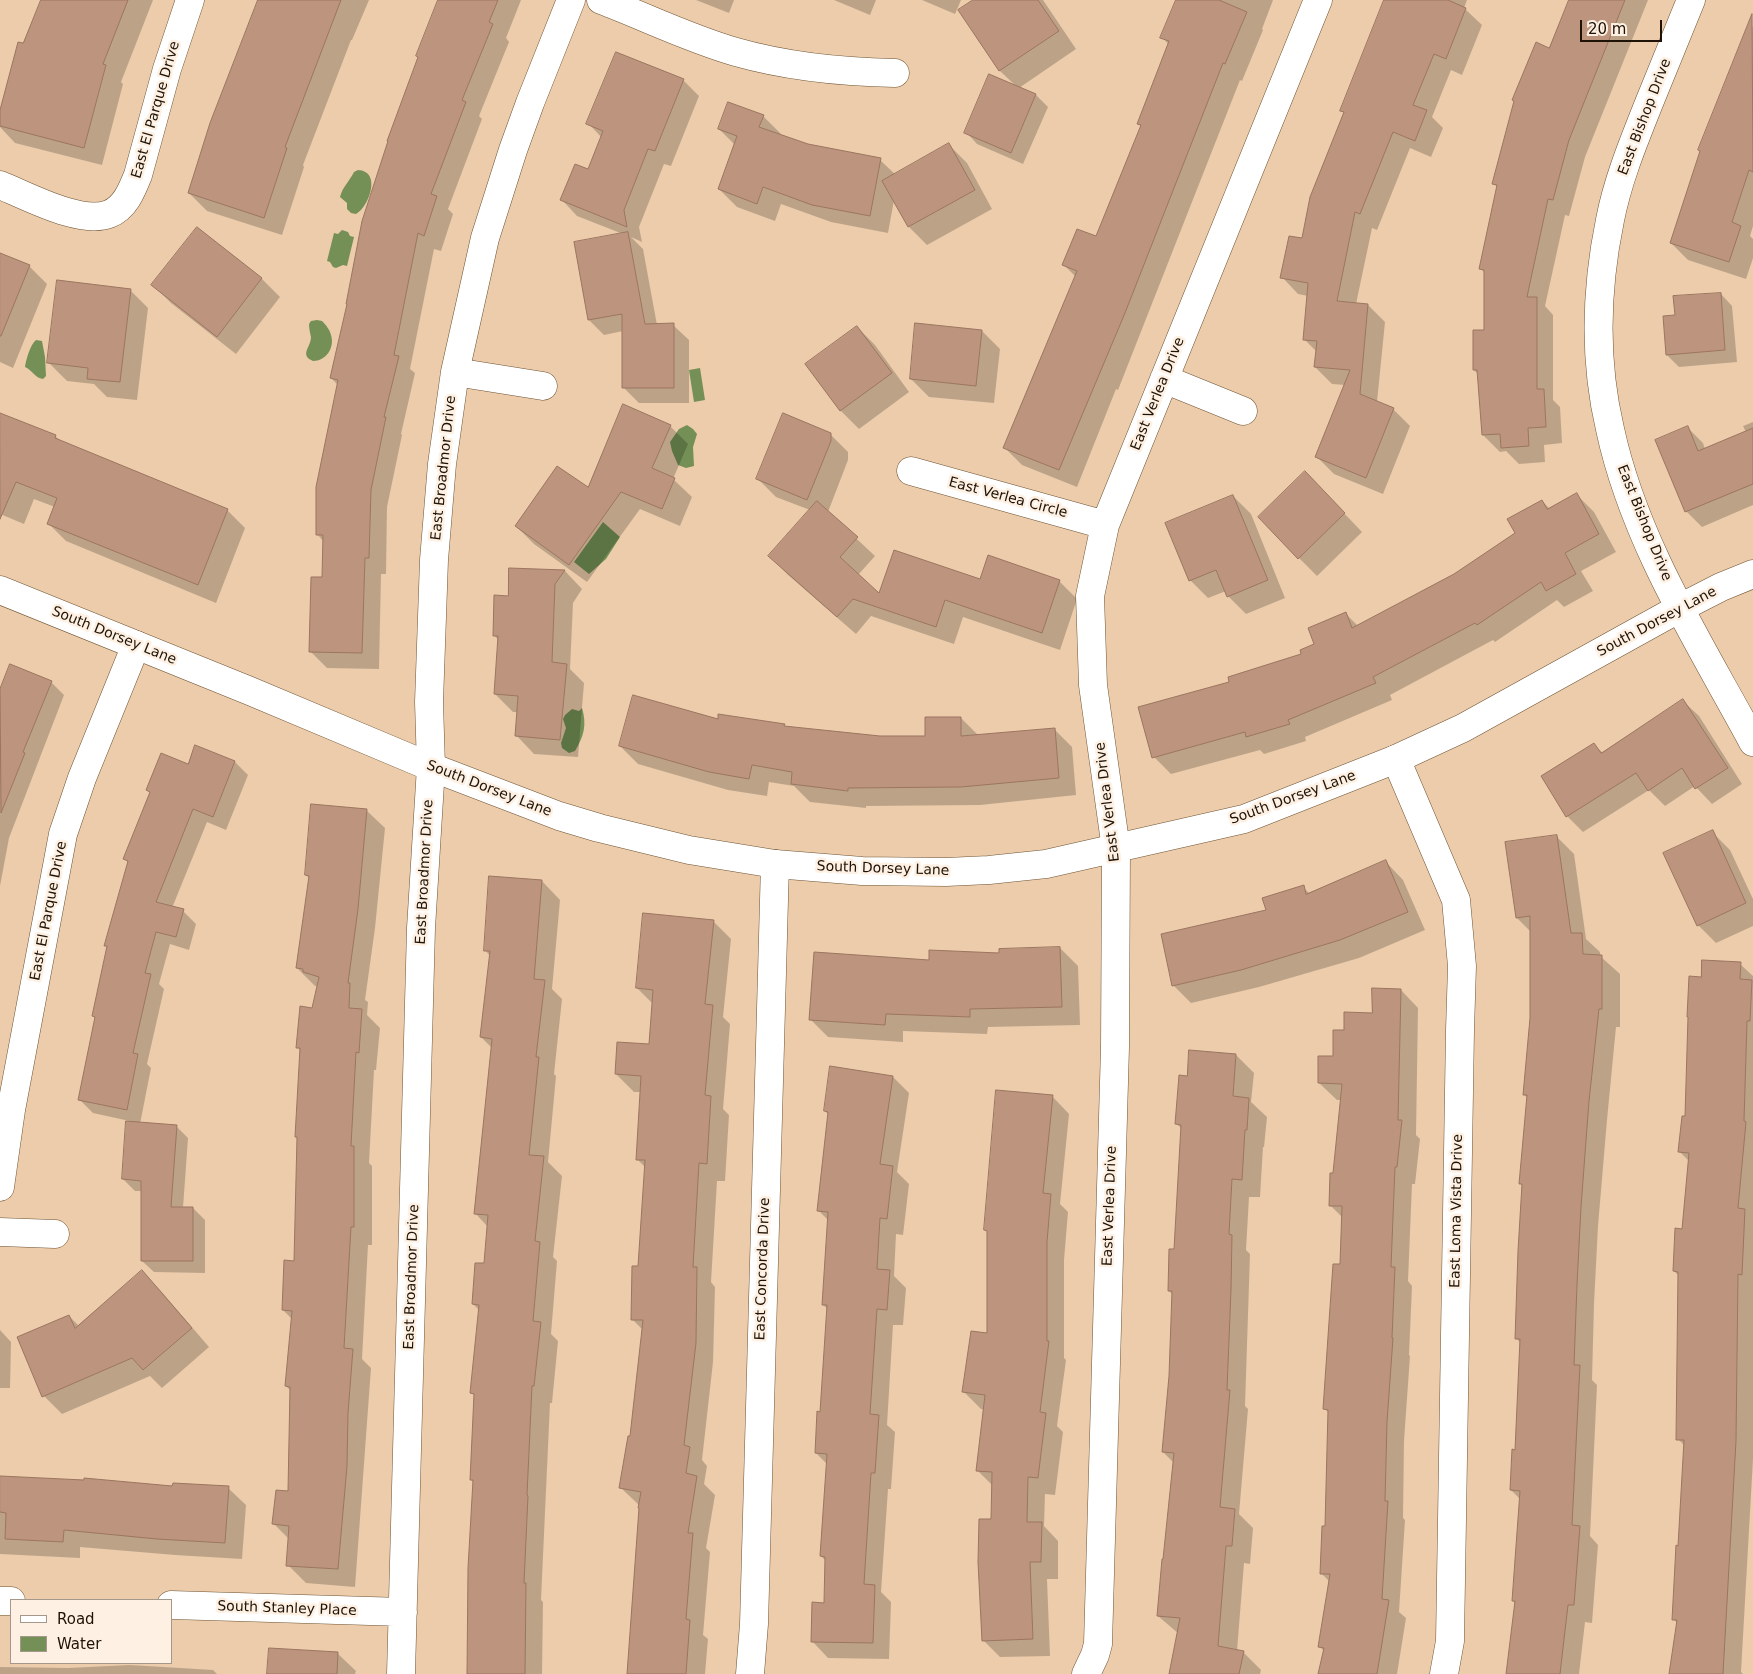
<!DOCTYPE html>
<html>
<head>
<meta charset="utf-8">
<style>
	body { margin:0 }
	#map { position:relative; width:1753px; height:1674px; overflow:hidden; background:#ecccaa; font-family:"DejaVu Sans",sans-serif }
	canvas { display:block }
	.legend { position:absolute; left:10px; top:1599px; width:162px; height:65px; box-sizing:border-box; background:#fef1e3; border:1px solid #a4988b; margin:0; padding:6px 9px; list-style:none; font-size:15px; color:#1e1306 }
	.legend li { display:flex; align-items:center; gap:10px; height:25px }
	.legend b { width:25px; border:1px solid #a4988b }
	.scale { position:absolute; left:1580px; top:20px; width:82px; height:22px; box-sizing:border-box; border:2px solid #1e1306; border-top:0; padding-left:6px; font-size:15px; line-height:18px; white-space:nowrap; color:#1e1306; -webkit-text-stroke:4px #fef1e3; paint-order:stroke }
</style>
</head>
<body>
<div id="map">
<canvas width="1753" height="1674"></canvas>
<ul class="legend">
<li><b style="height:6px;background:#fff"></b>Road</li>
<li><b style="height:14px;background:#749056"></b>Water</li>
</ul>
<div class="scale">20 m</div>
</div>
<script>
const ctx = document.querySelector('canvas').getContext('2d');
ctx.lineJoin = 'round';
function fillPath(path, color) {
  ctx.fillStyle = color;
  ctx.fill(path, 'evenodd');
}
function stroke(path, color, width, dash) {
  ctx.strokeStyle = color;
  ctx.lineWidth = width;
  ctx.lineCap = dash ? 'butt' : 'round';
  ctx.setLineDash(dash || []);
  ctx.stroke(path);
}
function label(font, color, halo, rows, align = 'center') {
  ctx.font = font + ' "DejaVu Sans",sans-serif';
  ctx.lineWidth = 5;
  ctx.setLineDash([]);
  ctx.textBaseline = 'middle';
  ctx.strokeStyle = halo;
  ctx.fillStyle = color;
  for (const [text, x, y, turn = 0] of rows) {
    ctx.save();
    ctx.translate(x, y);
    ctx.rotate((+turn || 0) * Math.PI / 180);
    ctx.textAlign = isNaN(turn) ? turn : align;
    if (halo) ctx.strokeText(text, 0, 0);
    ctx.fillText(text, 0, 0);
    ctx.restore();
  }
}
fillPath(new Path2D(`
	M358,170C382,171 369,207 356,214L351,213L347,209V203L340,197C343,186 349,182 354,172Z
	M342,230L348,232L350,236L354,237L347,266L343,265L336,268L333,267L330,262L327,261L334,233L338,234Z
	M317,320L322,321C326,325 330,330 331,335C335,348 326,361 313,361C299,355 311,347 311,337C310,333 309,328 309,324L311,321Z
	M36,340L42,341L45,357L46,376L43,379C35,378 32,370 25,367C26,360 30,345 36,340Z
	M700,368L705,400L694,402L689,370Z
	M687,425L693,429L697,434L693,447L694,466L686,468L678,465L672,451L670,442L679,429Z
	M603,522L620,537L606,559L589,574L574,562Z
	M582,708C587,725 584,736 575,751L569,753L562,748L561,743L566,728L563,719L565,715L572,709L579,711Z`), '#749056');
fillPath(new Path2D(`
	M42,0H153L121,82L123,84L102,165L15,143L0,127V115L24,45Z
	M258,0H369L352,40H351L303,165L304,167L282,235L207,211L189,193L211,123Z
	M440,0H521L506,38L509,42L479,116L482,119L448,209L453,214L441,251L434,249L410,369L415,373L401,434L402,435L387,507L386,574H381L379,669L327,668L310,651L323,578L324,542L317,534L338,385L331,378Z
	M696,0H734L729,13Z
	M834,0H876L870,15Z
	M922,0H961L955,14Z
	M975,0H1043L1076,49L1019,88L1036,95L1048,107L1023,164L977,144L966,132L1017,87L1000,71L960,11Z
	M1177,0H1273L1262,29L1263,30L1242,81L1240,80L1118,390L1116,389L1077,487L1022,465L1005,448L1076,277L1064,265L1097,238L1142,127L1138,124L1169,45L1162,37Z
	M1386,0H1467L1464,8L1482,25L1462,75L1451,70L1432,117L1443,128L1431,157L1410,148L1377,230L1372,228L1356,304L1368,305L1385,322L1377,402L1393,409L1410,426L1383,494L1334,474L1317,457L1346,385L1332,384L1315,367L1317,352L1304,339L1308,296L1298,294L1282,277L1303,240L1345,114L1342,110Z
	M1570,0H1648L1585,157L1569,216L1565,215L1545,306L1553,315V400L1560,407L1562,443L1544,445L1545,462L1519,464L1506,451L1500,452L1483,435L1478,374L1474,370L1486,331V274L1481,269L1498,188L1494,184Z
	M1753,26V226L1750,236L1753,239V258L1746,279L1688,260L1671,243Z
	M683,80L699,96L671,166L664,164L639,227L642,242L631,237L643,249L657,325H673L689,340V403H639L624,388L623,331L604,335L589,320L623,234L577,216L562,200L589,171L602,138L588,123Z
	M763,116L781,134V136L808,146L880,160L896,175L949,145L967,163L992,209L927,245L909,227L894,200L888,233L831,222L781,204L775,221L737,207L719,189L735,145L719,129Z
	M197,229L262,279L280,297L236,354L171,303L153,285Z
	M0,254L29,266L47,284L13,368L0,362Z
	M130,290L148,308L137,400L107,397L94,384L67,381L49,363Z
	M1721,294L1732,306L1737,362L1679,367L1667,355L1676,316Z
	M857,327L875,345L909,392L859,429L841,411L807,364Z
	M982,331L1000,349L994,403L929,397L911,379Z
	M0,414L55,436L62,442L227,510L245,528L216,603L66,541L48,523L55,507L34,499L24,524L0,514Z
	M1753,422V505L1702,527L1686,511L1688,428L1703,443L1705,449L1746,432L1743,426Z
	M670,426L688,444L673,479L692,497L680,526L640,509L587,582L534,544L516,526L588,489Z
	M830,434L848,452V460L828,512L875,556L858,575L880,595L981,581H1059L1077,599L1060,650L963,617L954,644L871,616L856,634L787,574L770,556L810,510L776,497L758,479Z
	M1323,491L1362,532L1317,576L1299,558Z
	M1577,495L1594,512L1616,552L1581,571L1593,591L1564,607L1557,600L1495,642L1493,640L1390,695L1392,700L1305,737L1306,741L1264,754L1260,750L1171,774L1154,757L1231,683L1303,655L1316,645L1345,613L1358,626L1455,575L1516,533L1542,501L1550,509Z
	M1233,496L1251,514L1285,598L1246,614L1228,596L1226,591L1208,598L1190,580Z
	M510,569L565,571L582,589L573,603L570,669L584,683L578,757L534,754L516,735L518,712H513L495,694L499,641L494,635L509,597Z
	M51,682L64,695L9,838L0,886V687Z
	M1683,701L1699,716L1742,784L1712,804L1695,786L1665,806L1649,790L1583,832L1567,816L1543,777L1594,745L1603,753Z
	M961,718L979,736L1054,729L1072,747L1076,795L980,805L866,806V808L810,802L794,786L769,782L767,796L728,790L638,764L620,746L719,720L784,726L786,728L880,738L926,737Z
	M235,762L248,775L226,830L207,822L172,908L183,911L196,924L189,950L170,944L159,984L164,989L147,1064L151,1068L140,1124L176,1126L188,1138L183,1208H193L205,1220V1273L154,1272L142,1261V1191H135L123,1179L134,1122L93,1113L79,1099L96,1019L93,1016L108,948L106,945L129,863L124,858L151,793L147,790L188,765Z
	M366,810L385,828L375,928L365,1000L368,1002L367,1015L380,1028L376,1070H374L369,1163L372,1166V1245H368L362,1359L371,1368L355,1587L306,1583L288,1565L289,1539L274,1524L289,1492L291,1391L286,1386L292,1319L283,1310L295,1262L298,1138L296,1137L301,1051L298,1048L312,1010L318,986H315L297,968L310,879L306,875Z
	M1712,832L1730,850L1753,899V926L1716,943L1698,925Z
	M1556,836L1574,854L1586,939L1600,952V956L1620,974V1027H1616L1607,1120L1598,1226L1594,1304L1592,1380L1597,1385L1590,1536L1598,1545L1592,1623L1585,1622L1579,1674H1507L1516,1604L1513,1601L1520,1499L1511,1490L1516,1451L1521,1344L1517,1339L1523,1186L1521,1184L1528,1098L1524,1095L1531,1018V932L1517,918L1507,844Z
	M1385,861L1403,880L1425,930L1359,958L1259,987L1191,1003L1173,985L1268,910L1303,887L1310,894Z
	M542,881L560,900L552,989L562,999L554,1074L556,1076L548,1162L562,1176L553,1257L557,1261L551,1334L558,1341L552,1403H550L541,1600L543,1602L542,1674H467V1671H468L474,1483L471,1480L475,1396L472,1393L480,1311L473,1304L485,1265L488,1227L475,1213L492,1048L481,1037L490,956L485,950Z
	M713,921L731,939L723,1017L730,1024L723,1109L729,1115L725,1181H717L711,1282L715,1287L713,1362L702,1460L707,1466L704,1484L715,1495L706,1548L710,1552L703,1635L708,1639L705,1674H629L640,1506L621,1488L631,1438L643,1330L632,1319L639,1268L646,1168L637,1159L641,1092H634L616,1074L650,1046L653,1004L637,988Z
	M1060,948L1078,966L1080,1025L988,1027L987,1034L903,1031V1042L828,1037L810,1019L1001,954Z
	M1740,964L1753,976V1459L1741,1672L1743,1674H1671L1678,1624L1674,1620L1680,1547L1685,1446L1678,1439L1679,1276L1674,1271L1684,1230L1689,1161L1680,1152L1687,1118L1702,978Z
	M1401,990L1418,1008L1416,1135L1420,1139L1415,1184H1412L1408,1281L1412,1286L1409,1355L1410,1356L1404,1441L1403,1518L1405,1520L1399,1612L1406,1618L1397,1674H1319L1325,1652L1320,1647L1330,1582L1321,1573L1326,1527L1329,1413L1325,1409L1341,1266L1343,1218L1330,1205L1342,1100H1337L1319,1083L1334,1057L1345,1032L1373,1014Z
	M1236,1055L1254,1073L1251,1102L1267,1117L1264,1147H1263L1260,1197H1249L1246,1250L1250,1254L1245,1406L1248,1409L1239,1514L1253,1528L1250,1564L1244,1563L1237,1651L1243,1652L1261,1670L1260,1674H1171L1179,1634L1158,1616L1174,1463L1163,1452L1170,1376L1173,1295L1169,1291L1175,1250L1182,1129L1177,1124L1189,1077Z
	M893,1077L909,1093L897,1172L909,1184L903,1235L896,1234L894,1276L906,1288L903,1325H893L887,1425L895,1432L891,1489H888L881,1592L891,1602L889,1659L828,1658L812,1641L826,1604V1561L821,1556L827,1464L816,1453L821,1413L828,1309L823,1305L829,1221L818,1210L829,1115L825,1111Z
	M1052,1096L1069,1114L1060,1204L1068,1212L1064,1260V1358L1066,1360L1057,1426L1063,1432L1055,1495L1045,1494L1044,1526L1058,1541V1579H1047L1050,1656L1000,1657L983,1640L993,1521V1486L977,1470L985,1410L981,1409L964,1392L989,1335V1233L986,1230Z
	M142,1272L160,1290L209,1347L162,1388L150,1376L62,1414L44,1396L69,1316L79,1326Z
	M0,1330L11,1342L10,1388H0Z
	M0,1477L174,1488H228L246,1505L242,1559L175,1555L80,1547V1558L0,1554Z
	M337,1653L356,1671L355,1674H269Z
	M130,1665L213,1670L217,1674H0V1667L68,1668Z`), '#0003');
const building = new Path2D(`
	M41,0H128L103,64L106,65L84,148L0,126V110L18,42L23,43Z
	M258,0H341L285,147L287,148L264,218L188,193L210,123Z
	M438,0H498L489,22L493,24L462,100L466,102L431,194L437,196L424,236L418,233L394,355L399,356L384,417H386L371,490L369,558H365L362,653L309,652L311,577H322L323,535H316V487L338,380L330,378L347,304H346L362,221L388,141H387L418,57L416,56Z
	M973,0H1038L1059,31L999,71L958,10Z
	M1176,0H1219L1247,12L1225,64L1223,63L1125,313L1059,470L1003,448L1077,271L1062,265L1077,229L1096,236L1141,125L1137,124L1169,41L1160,38Z
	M1384,0H1448L1466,8L1446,59L1434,54L1413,105L1427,110L1415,141L1393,132L1360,214L1355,212L1337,301L1368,304L1360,394L1394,408L1366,478L1315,457L1350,370L1314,367L1317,341L1303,340L1308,283L1280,278L1289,236L1302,238L1310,197L1344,112L1340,111Z
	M1569,0H1625L1569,140L1553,200L1548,199L1527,297H1537V389H1544L1546,427L1528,428L1529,446L1501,448L1500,434L1482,435L1477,370H1473V330H1484V270L1479,269L1497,185L1492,184L1514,101L1512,100L1536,42L1549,48Z
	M1752,14L1753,172L1749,170L1732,222L1741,226L1729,262L1670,243L1700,151L1698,150Z
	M616,52L684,79L655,151L648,149L624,210L627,227L560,200L575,164L588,169L603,131L586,124Z
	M989,74L1036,94L1011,153L964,133Z
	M728,102L764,115L759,127L808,144L881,158L870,216L812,205L763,187L757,204L718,189L737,136L718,129Z
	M949,143L975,190L908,227L882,181Z
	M197,227L262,278L217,337L151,285Z
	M628,232L645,324L674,323V388H622V314L588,320L574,242Z
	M0,253L30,265L1,336H0Z
	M57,280L131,289L120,382L87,379L88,368L47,363Z
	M1721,293L1725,350L1666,355L1663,316L1675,315L1673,296Z
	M915,323L982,330L976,386L910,379Z
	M857,326L892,373L840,411L805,364Z
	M623,404L671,425L652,468L675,478L662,509L621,492L569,565L515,526L557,466L588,487Z
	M0,413L56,435L55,438L228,509L198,585L47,524L57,498L16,482L0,519Z
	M783,413L831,433V441L807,500L756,479Z
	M1688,426L1698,451L1753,428V484L1685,512L1655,440Z
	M1305,471L1345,513L1298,559L1258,517Z
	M1577,493L1599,534L1565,553L1576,574L1546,591L1541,582L1477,625L1475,623L1373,677L1376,683L1288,720L1290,724L1246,737L1245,732L1152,758L1138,707L1229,682L1228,677L1301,654L1300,650L1314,644L1308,628L1346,612L1352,628L1454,574L1515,533L1507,519L1542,500L1547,509Z
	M1233,495L1268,580L1227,597L1216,570L1189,581L1165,523Z
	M817,501L858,537L840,557L879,593L894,550L980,579L988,555L1060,580L1042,633L945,600L936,627L853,599L837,617L768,556Z
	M509,568L565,570L555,584L552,662L567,664L560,740L515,736L518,696L494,694L498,636H493L494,595L508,596Z
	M10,664L52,681L23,752L25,753L1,813L0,689Z
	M633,695L718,719V714L785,724L784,726L880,736H925V717H961V736L1055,728L1059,778L961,787L848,788V791L791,784L792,772L752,765L749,779L709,772L619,746Z
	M1683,699L1728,768L1695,789L1682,768L1648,791L1636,773L1566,817L1541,776L1594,743L1601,753Z
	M195,745L235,761L213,817L193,809L156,902L184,909L176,937L156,932L145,973L151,974L133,1053L138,1054L127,1110L78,1100L95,1017L92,1016L107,946H104L128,861L123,859L150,792L146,790L161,753L188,764Z
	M311,804L367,809L358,909L348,983H350L349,1008L362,1009L359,1053L356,1052L351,1146H354V1227H351L344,1348L353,1349L348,1413L347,1466L338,1569L286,1566L289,1526L272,1524L276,1490L288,1491L290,1387L285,1386L292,1311L282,1310L284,1260L294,1261L297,1137H295L300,1048H296L300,1006L312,1008L319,977L303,972V969L296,968L309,876L305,875Z
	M1713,830L1746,903L1697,926L1663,853Z
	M1557,835L1571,933H1582L1583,954L1602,955V1009H1599L1589,1101L1581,1207L1577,1285L1574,1365H1580L1572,1525L1580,1526L1574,1605H1568L1560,1674H1506L1515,1601H1512L1520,1491L1510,1490L1512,1449L1515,1450L1520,1339H1515L1518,1251L1522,1184H1519L1527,1095H1523L1530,1018V916L1516,918L1505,842Z
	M1386,860L1408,912L1340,940L1241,970L1172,986L1161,934L1266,910L1262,898L1304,885L1306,894Z
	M489,876L542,880L534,979L545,980L536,1057H539L529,1155L544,1156L535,1241L540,1242L533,1321L541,1322L534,1386H532L527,1495L528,1496L524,1583H526L525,1674H467L468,1568L473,1480H470L474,1394L470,1393L479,1305L472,1304L475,1263H484L488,1215L474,1214L492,1039L480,1037L490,951H484Z
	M643,913L714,920L705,1004L713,1005L705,1095L711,1096L707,1164L699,1163L693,1267H697L696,1343L684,1445L690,1447L686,1473L697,1476L688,1533H693L686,1619L690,1620L686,1674H627L639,1508H638L641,1492L619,1488L628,1436H630L643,1320H631L632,1266H638L645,1160H636L641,1076L615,1074L617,1042L649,1044L653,990L636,988Z
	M1060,947L1062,1007L970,1009V1017L886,1014L885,1025L809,1020L814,952L929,960V950L999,953V949Z
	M1702,960L1741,962L1740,979L1752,980L1750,1021H1747L1744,1121L1746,1122L1738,1208L1745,1209L1742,1275L1738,1274L1736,1441L1723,1674H1669L1677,1620H1672L1676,1545L1678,1546L1684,1440H1676L1678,1272L1673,1271L1675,1228L1682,1229L1689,1153L1678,1152L1682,1116H1685L1688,1017H1687L1689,976L1701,977Z
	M1372,988L1401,989L1398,1120H1402L1397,1167H1395L1391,1267H1395L1392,1338H1393L1387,1422L1385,1501H1388L1382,1599L1389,1600L1377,1674H1318L1324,1648L1318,1647L1330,1574H1320L1322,1526H1325L1328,1410L1323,1409L1333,1264H1340L1342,1206H1329L1330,1173H1333L1342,1084L1318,1083V1056H1333V1030H1344V1012L1372,1013Z
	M1189,1050L1236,1054L1233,1096L1249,1098L1247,1130H1245L1242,1180L1232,1179L1229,1234L1232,1235L1231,1290L1227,1390H1230L1220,1507L1235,1509L1232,1546H1226L1218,1646L1244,1651L1239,1674H1169L1180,1618L1157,1616L1162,1559H1163L1174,1453L1162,1452L1169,1376L1172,1291H1168L1169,1249H1174L1181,1125L1175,1124L1179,1075L1187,1076Z
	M830,1066L893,1076L880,1164L893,1166L887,1219L880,1218L877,1269L890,1270L887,1310L877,1309L870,1414L879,1415L875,1473H871L864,1584L875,1585L873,1643L811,1642L812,1602L824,1603L825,1557L820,1556L827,1454L815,1453L817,1411L820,1412L827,1305H822L828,1212L817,1211L828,1112L824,1111Z
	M996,1090L1053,1095L1043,1193L1051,1194L1047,1242V1341H1049L1040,1412L1046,1413L1038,1478L1028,1477L1027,1522H1042L1041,1562H1030L1033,1639L982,1641L978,1562L979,1519H991L992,1472L976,1471L985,1395L962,1392L971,1331L987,1333V1231L984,1230Z
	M126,1121L177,1125L171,1207H193V1261H141V1181L122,1179Z
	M142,1270L192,1328L143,1370L132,1358L42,1397L17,1337L69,1315L75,1328Z
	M0,1476L84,1480V1478L172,1486L173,1483L229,1486L225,1543L157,1539L64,1530L63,1542L5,1539L6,1513L0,1512Z
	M269,1648L338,1652L337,1674H267Z`);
fillPath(building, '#bd947e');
stroke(building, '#9b7560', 1);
const street = new Path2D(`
	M601,0C646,17 690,39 736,52C789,67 841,72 895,73
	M1691,0C1677,34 1663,69 1649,103C1634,141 1618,179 1610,220C1596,288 1594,361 1610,429C1634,541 1699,642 1753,742
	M0,185C28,196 80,225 109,214C125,208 132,190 138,175L167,69L190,0
	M455,372L543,386
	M1164,379L1243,411
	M911,471L1105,525
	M1396,759L1456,900L1462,966L1460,1030L1450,1641L1444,1674
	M0,1187L11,1110L63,834L82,778L136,645
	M0,1232L55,1234
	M0,1601H11
	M171,1605L403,1612
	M401,1674L421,928L431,767L429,702L434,560L442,464L455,372L485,238L513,150L530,103L571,0
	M750,1674L754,1624L775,864
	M1086,1674L1095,1655L1098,1644L1115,1047L1116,849L1093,685L1090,596L1105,525L1318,0`);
const secondary = new Path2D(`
	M0,590L250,691L431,767L559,816L599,828L689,850L775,864L862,871L946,872L989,870L1046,864L1244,819L1396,759L1463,728L1680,608L1721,587L1753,574`);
stroke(street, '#6e5333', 29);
stroke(secondary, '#6e5333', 29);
stroke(street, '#fff', 28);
stroke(secondary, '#fff', 28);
label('14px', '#1e1306', '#fef1e3', [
	["East El Parque Drive",156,110,-74],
	["East Bishop Drive",1645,117,-69],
	["East Verlea Drive",1158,394,-68],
	["East Broadmor Drive",444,468,-84],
	["East Verlea Circle",1008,498,15],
	["East Bishop Drive",1644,523,68],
	["South Dorsey Lane",1657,622,-28],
	["South Dorsey Lane",114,636,22],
	["South Dorsey Lane",489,789,21],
	["South Dorsey Lane",1293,798,-20],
	["East Verlea Drive",1108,802,-97],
	["South Dorsey Lane",883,869,2],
	["East Broadmor Drive",425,872,-87],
	["East El Parque Drive",49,911,-79],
	["East Verlea Drive",1110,1206,-88],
	["East Loma Vista Drive",1457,1211,-89],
	["East Concorda Drive",763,1269,-88],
	["East Broadmor Drive",412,1277,-88],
	["South Stanley Place",287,1609,2]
]);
</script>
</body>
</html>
